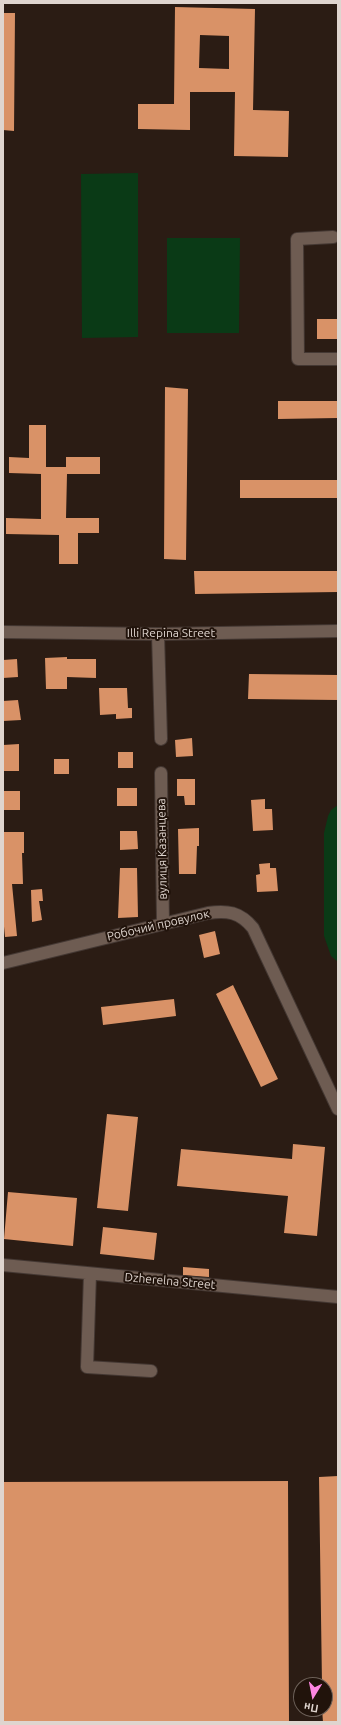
<!DOCTYPE html>
<html>
<head>
<meta charset="utf-8">
<style>
	body { margin:0 }
	#map { position:relative; width:341px; height:1725px; overflow:hidden; background:#2b1c14; font-family:Ubuntu,sans-serif }
	canvas { display:block }
	.frame { position:absolute; inset:0; border:4px solid #dfd5cf; pointer-events:none }
	.north { position:absolute; left:293px; top:1677px; width:40px; height:40px; box-sizing:border-box; background:#21130b; border:1px solid #6d6159; border-radius:50%; rotate:190deg; font-size:11px; font-weight:700; line-height:16px; text-align:center; color:#dfd5cf }
	.north::after { content:''; display:block; margin:auto; width:14px; height:18px; background:#fd86e2; clip-path:polygon(50% 0,100% 100%,50% 72%,0 100%) }
</style>
</head>
<body>
<div id="map">
<canvas width="341" height="1725"></canvas>
<div class="frame"></div>
<div class="north">Пн</div>
</div>
<script>
const ctx = document.querySelector('canvas').getContext('2d');
ctx.lineJoin = 'round';
function fillPath(path, color) {
  ctx.fillStyle = color;
  ctx.fill(path, 'evenodd');
}
function stroke(path, color, width, dash) {
  ctx.strokeStyle = color;
  ctx.lineWidth = width;
  ctx.lineCap = dash ? 'butt' : 'round';
  ctx.setLineDash(dash || []);
  ctx.stroke(path);
}
function label(font, color, halo, rows, align = 'center') {
  ctx.font = font + ' Ubuntu,sans-serif';
  ctx.lineWidth = 4;
  ctx.setLineDash([]);
  ctx.textBaseline = 'middle';
  ctx.strokeStyle = halo;
  ctx.fillStyle = color;
  for (const [text, x, y, turn = 0] of rows) {
    ctx.save();
    ctx.translate(x, y);
    ctx.rotate((+turn || 0) * Math.PI / 180);
    ctx.textAlign = isNaN(turn) ? turn : align;
    if (halo) ctx.strokeText(text, 0, 0);
    ctx.fillText(text, 0, 0);
    ctx.restore();
  }
}
fillPath(new Path2D(`
	M138,173V337L82,338L81,174Z
	M167,238H240L239,333H167Z
	M338,805V962L331,956L324,936V833L328,816L331,810Z`), '#0a3a16');
fillPath(new Path2D(`
	M175,7L255,9L253,110L289,111L288,157L234,156L235,92H190V130L138,129V104H174ZM200,35L229,36V69L199,68Z
	M3,13H15L14,131L3,130Z
	M317,319H338V339H317Z
	M165,387L188,389L186,560L164,559Z
	M278,401H338V418L278,419Z
	M29,425H46V467H66V457H100V474H67L66,518H99V533H78V564H59V535L6,534V518L41,519V474L9,473V457L29,458Z
	M240,480H338V498H240Z
	M194,571H338V592L195,594Z
	M67,657V659H96V678L67,677V689H46L45,658Z
	M17,659L18,677L3,678V660Z
	M249,674L338,675V700L248,699Z
	M99,688H127L128,708H132V718L116,719V714L100,715Z
	M18,700L21,720L3,721V701Z
	M192,738L193,756L176,757L175,740Z
	M19,744V771H3V745Z
	M118,752H133V768H118Z
	M54,759H69V774H54Z
	M177,779H195V805H185L184,796H177Z
	M117,788H137V806H117Z
	M3,791H20V810H3Z
	M265,799V809H272L273,830L253,831L251,800Z
	M199,828V846H197L196,874H179L178,829Z
	M120,831H137L138,849L120,850Z
	M3,832H24V853H22L23,884H12L17,936L5,937L3,916Z
	M270,863V868H276L278,891L257,892L256,875L260,874L259,864Z
	M120,868H137L138,917L118,918Z
	M42,889L43,901H39L42,920L32,922L31,890Z
	M215,931L220,954L204,958L199,935Z
	M233,985L278,1079L261,1087L216,994Z
	M174,999L176,1016L103,1025L101,1007Z
	M107,1114L138,1117L128,1211L97,1208Z
	M293,1144L325,1147L317,1236L284,1233L288,1196L177,1186L181,1149L292,1159Z
	M8,1192L77,1198L73,1246L4,1239Z
	M103,1227L157,1233L154,1260L100,1254Z
	M183,1267L209,1269V1277L183,1275Z
	M338,1476V1722H323L322,1709H325V1685H322L319,1477Z
	M288,1481L289,1722H3V1482Z`), '#d99267');
const minor = new Path2D(`
	M333,237L297,239L298,359H338
	M3,632L158,634L338,631
	M158,634L161,739
	M161,773L163,924
	M3,963L208,913C227,910 240,912 253,928L338,1109
	M3,1265L338,1297
	M90,1274L87,1367L151,1371`);
stroke(minor, '#443833', 14);
stroke(minor, '#6e5c52', 12);
label('12px', '#dfd5cf', '#21130b', [
	["Illi Repina Street",171,633],
	["вулиця Казанцева",162,849,-91],
	["Робочий провулок",158,925,-13],
	["Dzherelna Street",170,1281,5]
]);
</script>
</body>
</html>
